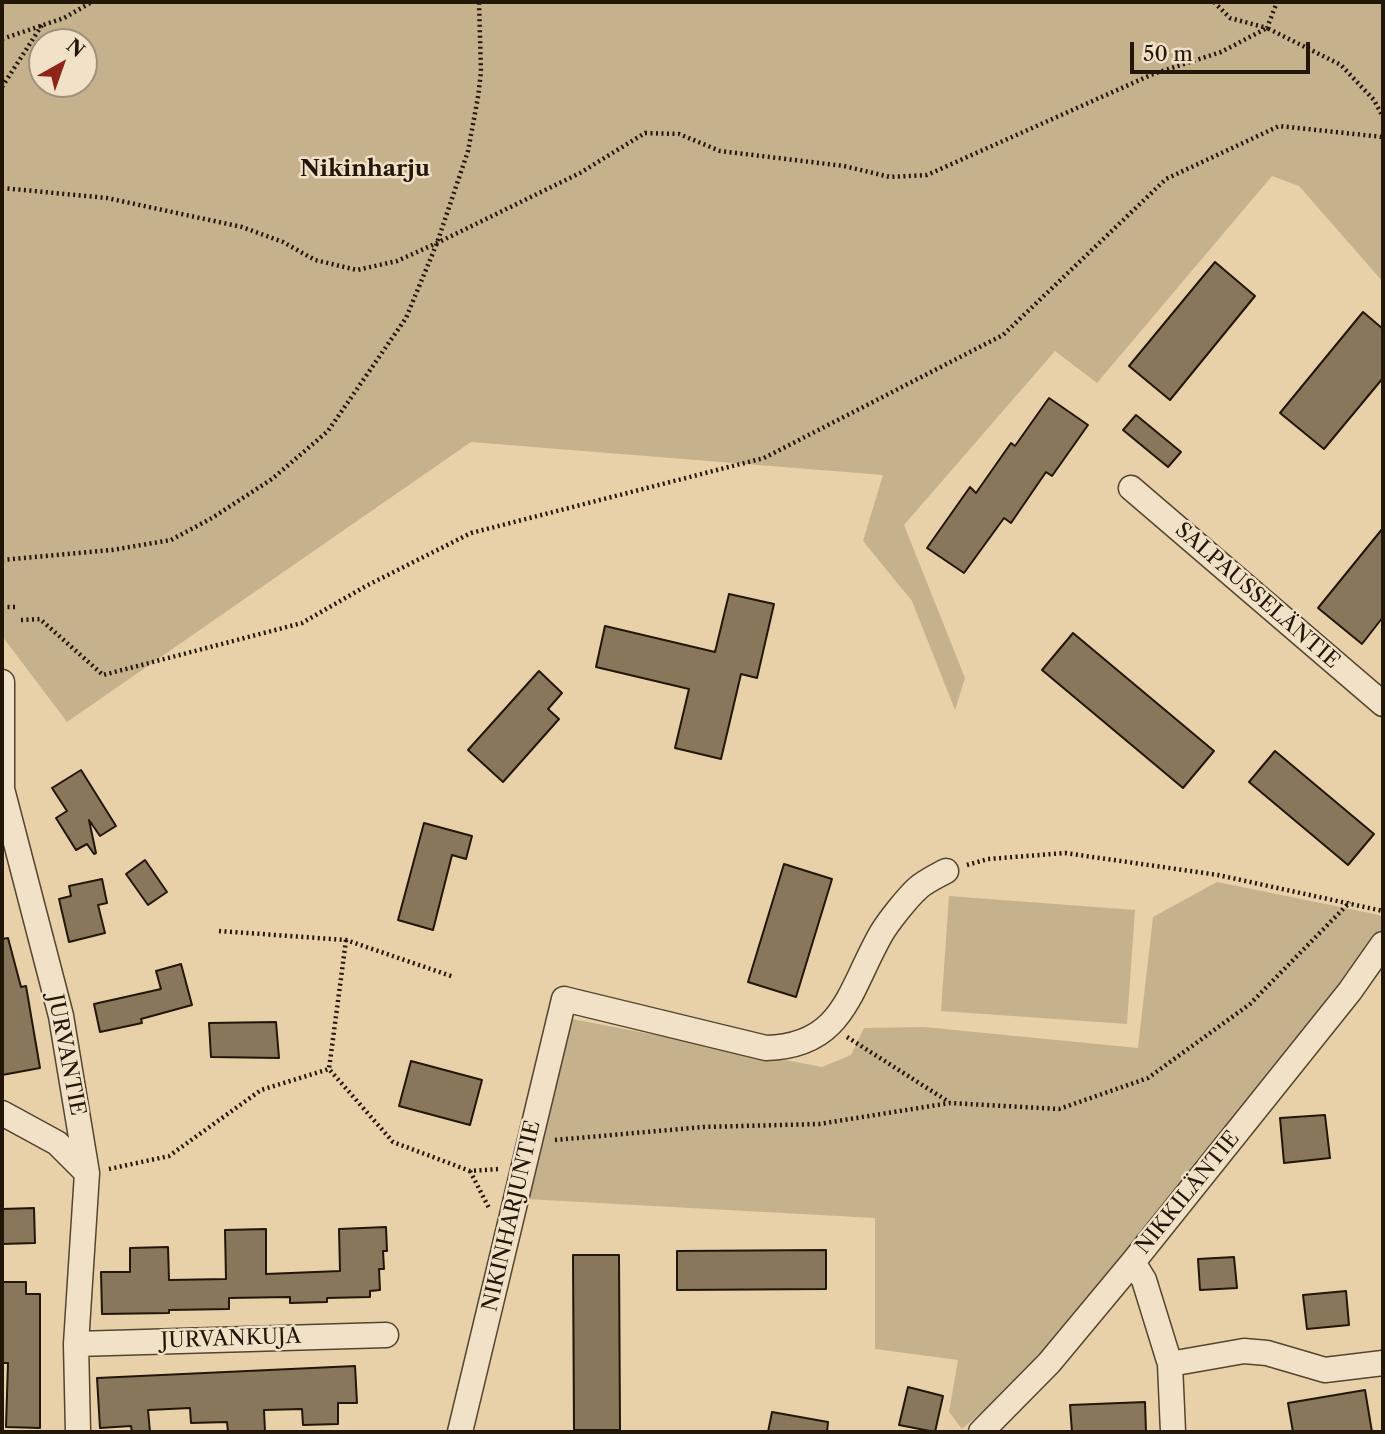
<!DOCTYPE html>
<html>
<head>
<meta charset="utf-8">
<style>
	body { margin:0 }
	#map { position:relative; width:1385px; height:1434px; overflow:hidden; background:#e8d1a9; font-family:"Libre Caslon Text",serif }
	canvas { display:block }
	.frame { position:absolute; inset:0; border:4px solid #221606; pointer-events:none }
	.north { position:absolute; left:28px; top:28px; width:70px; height:70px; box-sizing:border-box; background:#f0e1c7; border:2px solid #9e907a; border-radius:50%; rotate:40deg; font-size:19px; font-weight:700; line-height:28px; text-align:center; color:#221606 }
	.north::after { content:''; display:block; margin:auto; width:24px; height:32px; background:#8f2418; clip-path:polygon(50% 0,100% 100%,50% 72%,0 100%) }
	.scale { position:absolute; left:1130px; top:42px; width:180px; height:32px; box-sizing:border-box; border:4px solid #221606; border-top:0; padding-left:9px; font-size:21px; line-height:24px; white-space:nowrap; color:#221606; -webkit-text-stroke:5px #f0e1c7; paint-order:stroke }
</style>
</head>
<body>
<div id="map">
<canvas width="1385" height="1434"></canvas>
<div class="frame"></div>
<div class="north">N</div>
<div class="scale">50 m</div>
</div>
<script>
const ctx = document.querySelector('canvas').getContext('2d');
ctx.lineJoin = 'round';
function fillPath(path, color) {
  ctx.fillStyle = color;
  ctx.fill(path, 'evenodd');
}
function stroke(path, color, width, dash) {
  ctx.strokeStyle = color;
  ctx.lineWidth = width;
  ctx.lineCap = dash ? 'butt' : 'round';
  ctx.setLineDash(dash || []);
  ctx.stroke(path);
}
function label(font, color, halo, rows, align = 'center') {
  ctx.font = font + ' "Libre Caslon Text",serif';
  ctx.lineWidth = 5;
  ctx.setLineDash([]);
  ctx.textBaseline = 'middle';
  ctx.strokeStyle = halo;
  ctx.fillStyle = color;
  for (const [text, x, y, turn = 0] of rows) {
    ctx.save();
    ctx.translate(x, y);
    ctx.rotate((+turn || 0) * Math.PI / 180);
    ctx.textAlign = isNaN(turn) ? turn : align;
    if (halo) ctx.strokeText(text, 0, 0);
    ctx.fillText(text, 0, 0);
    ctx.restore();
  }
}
fillPath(new Path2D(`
	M2,2H1383V282L1299,186L1272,176L1097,383L1055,351L904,525L965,678L955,710L912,601L863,541L883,475L471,442L67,722L2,636ZM42,42H84V84H42Z
	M1217,882L1375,914L1383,917V932L1045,1358L962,1429L949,1412L958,1360L875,1349V1218L525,1199L572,1019L822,1067L851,1055L864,1028L924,1027L1138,1048L1153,917Z
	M949,896L1135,910L1127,1024L941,1011Z`), '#c6b18d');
const building = new Path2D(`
	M1215,262L1255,296L1170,400L1129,366Z
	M1363,312L1383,329V378L1324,449L1280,413Z
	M1049,398L1088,425L1052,476L1046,472L1011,523L1004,518L964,573L927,548L970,487L976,493L1011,443L1015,446Z
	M1136,415L1181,452L1168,467L1123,430Z
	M1383,528V617L1362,644L1318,608Z
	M729,594L774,604L757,678L741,674L721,759L675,748L689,689L596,667L605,626L715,652Z
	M1073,633L1214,751L1183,788L1042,670Z
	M539,671L562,693L548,709L559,719L503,782L468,750Z
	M1275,751L1374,834L1348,865L1249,782Z
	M81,770L116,826L100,836L89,820L96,853L94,854L87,844L76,850L56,818L67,811L52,788Z
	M424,823L472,836L466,859L452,855L433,930L398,920Z
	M145,860L167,892L148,905L126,874Z
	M784,864L832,879L796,997L748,982Z
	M102,879L107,903L98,905L105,933L69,942L59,899L71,896L69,886Z
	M8,938L21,987L26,986L40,1068L2,1075V939Z
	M181,964L192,1005L141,1019L142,1023L100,1032L94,1004L161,989L156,971Z
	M276,1022L279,1058L211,1057L209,1023Z
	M411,1061L482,1080L470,1125L399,1106Z
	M1325,1115L1330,1158L1284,1163L1280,1118Z
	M34,1208L35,1243L2,1244V1209Z
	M386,1227L387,1251H383L384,1269H379L380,1290L370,1291V1297L327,1298V1302L290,1303V1297L229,1298V1309L169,1310V1313L102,1314L101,1272H130V1248L168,1247L169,1280L226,1279L225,1230L266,1229V1274L340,1271L339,1229Z
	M826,1250V1289L677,1290V1251Z
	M573,1255H619L620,1430H574Z
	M1234,1257L1237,1288L1200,1290L1198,1259Z
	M2,1282H26V1294H40V1428L6,1427L8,1363H2Z
	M1346,1291L1349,1325L1307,1329L1303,1295Z
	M355,1366L357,1403H338V1424L303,1425L302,1409L264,1410L265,1432H228L227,1422L191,1423L190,1408L148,1410L150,1432H132L131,1426L100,1428L97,1378Z
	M908,1387L943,1396L935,1432L899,1425Z
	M1365,1390L1372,1432H1293L1288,1403Z
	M1145,1402L1146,1432H1072L1070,1405Z
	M772,1412L828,1422L827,1432H768Z`);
fillPath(building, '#89775b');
stroke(building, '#221606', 2);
const minor = new Path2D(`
	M1131,488L1383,704
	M2,682V789L61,1016L87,1173L76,1344L78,1432
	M2,1113L57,1143L87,1173
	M1133,1262L1144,1280L1170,1364L1173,1432
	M76,1344L386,1335
	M1170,1364L1244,1351L1267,1353L1325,1370L1383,1363
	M460,1432L564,999L766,1048C844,1046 849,990 881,934C888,922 907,898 918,888C926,881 937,876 946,871
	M981,1432L1049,1363L1133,1262L1350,991L1383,944`);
stroke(minor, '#54452f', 27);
stroke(new Path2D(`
	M1214,2L1230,18L1267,28L1277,2
	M2,39L64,18L92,2
	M2,87L42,25
	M2,188L107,198L242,227L283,242L315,260L357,270L397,261L437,243L580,173L645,133L679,134L720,151L844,166L890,177L927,175L1153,74L1221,52L1267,28L1341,65L1374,100L1383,117
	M2,560L112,550L171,540L212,518L272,479L328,431L406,318L437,243L468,151L478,97L481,72L479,2
	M2,607H16
	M21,620L40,619L103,675L302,623L366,586L471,533L764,458L1003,335L1166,179L1279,126L1383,137
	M967,865L988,859L1065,853L1218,875L1383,911
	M219,931L346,940L454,977
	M346,940L329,1069L393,1142L470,1171L499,1169
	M847,1037L949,1102
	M555,1140L703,1127L819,1124L950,1103L1059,1109L1148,1078L1250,1004L1350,902
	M109,1169L169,1156L261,1090L329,1069
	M470,1171L489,1208`), '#221606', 4.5, [2, 3.5]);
stroke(minor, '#f0e1c7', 24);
label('21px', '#221606', '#f0e1c7', [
	["SALPAUSSELÄNTIE",1257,596,41],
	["JURVANTIE",66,1055,79],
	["NIKKILÄNTIE",1188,1193,-51],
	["NIKINHARJUNTIE",512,1216,-77],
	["JURVANKUJA",231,1339,-2]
]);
label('bold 23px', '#221606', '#f0e1c7', [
	["Nikinharju",365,169]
]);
</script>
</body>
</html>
